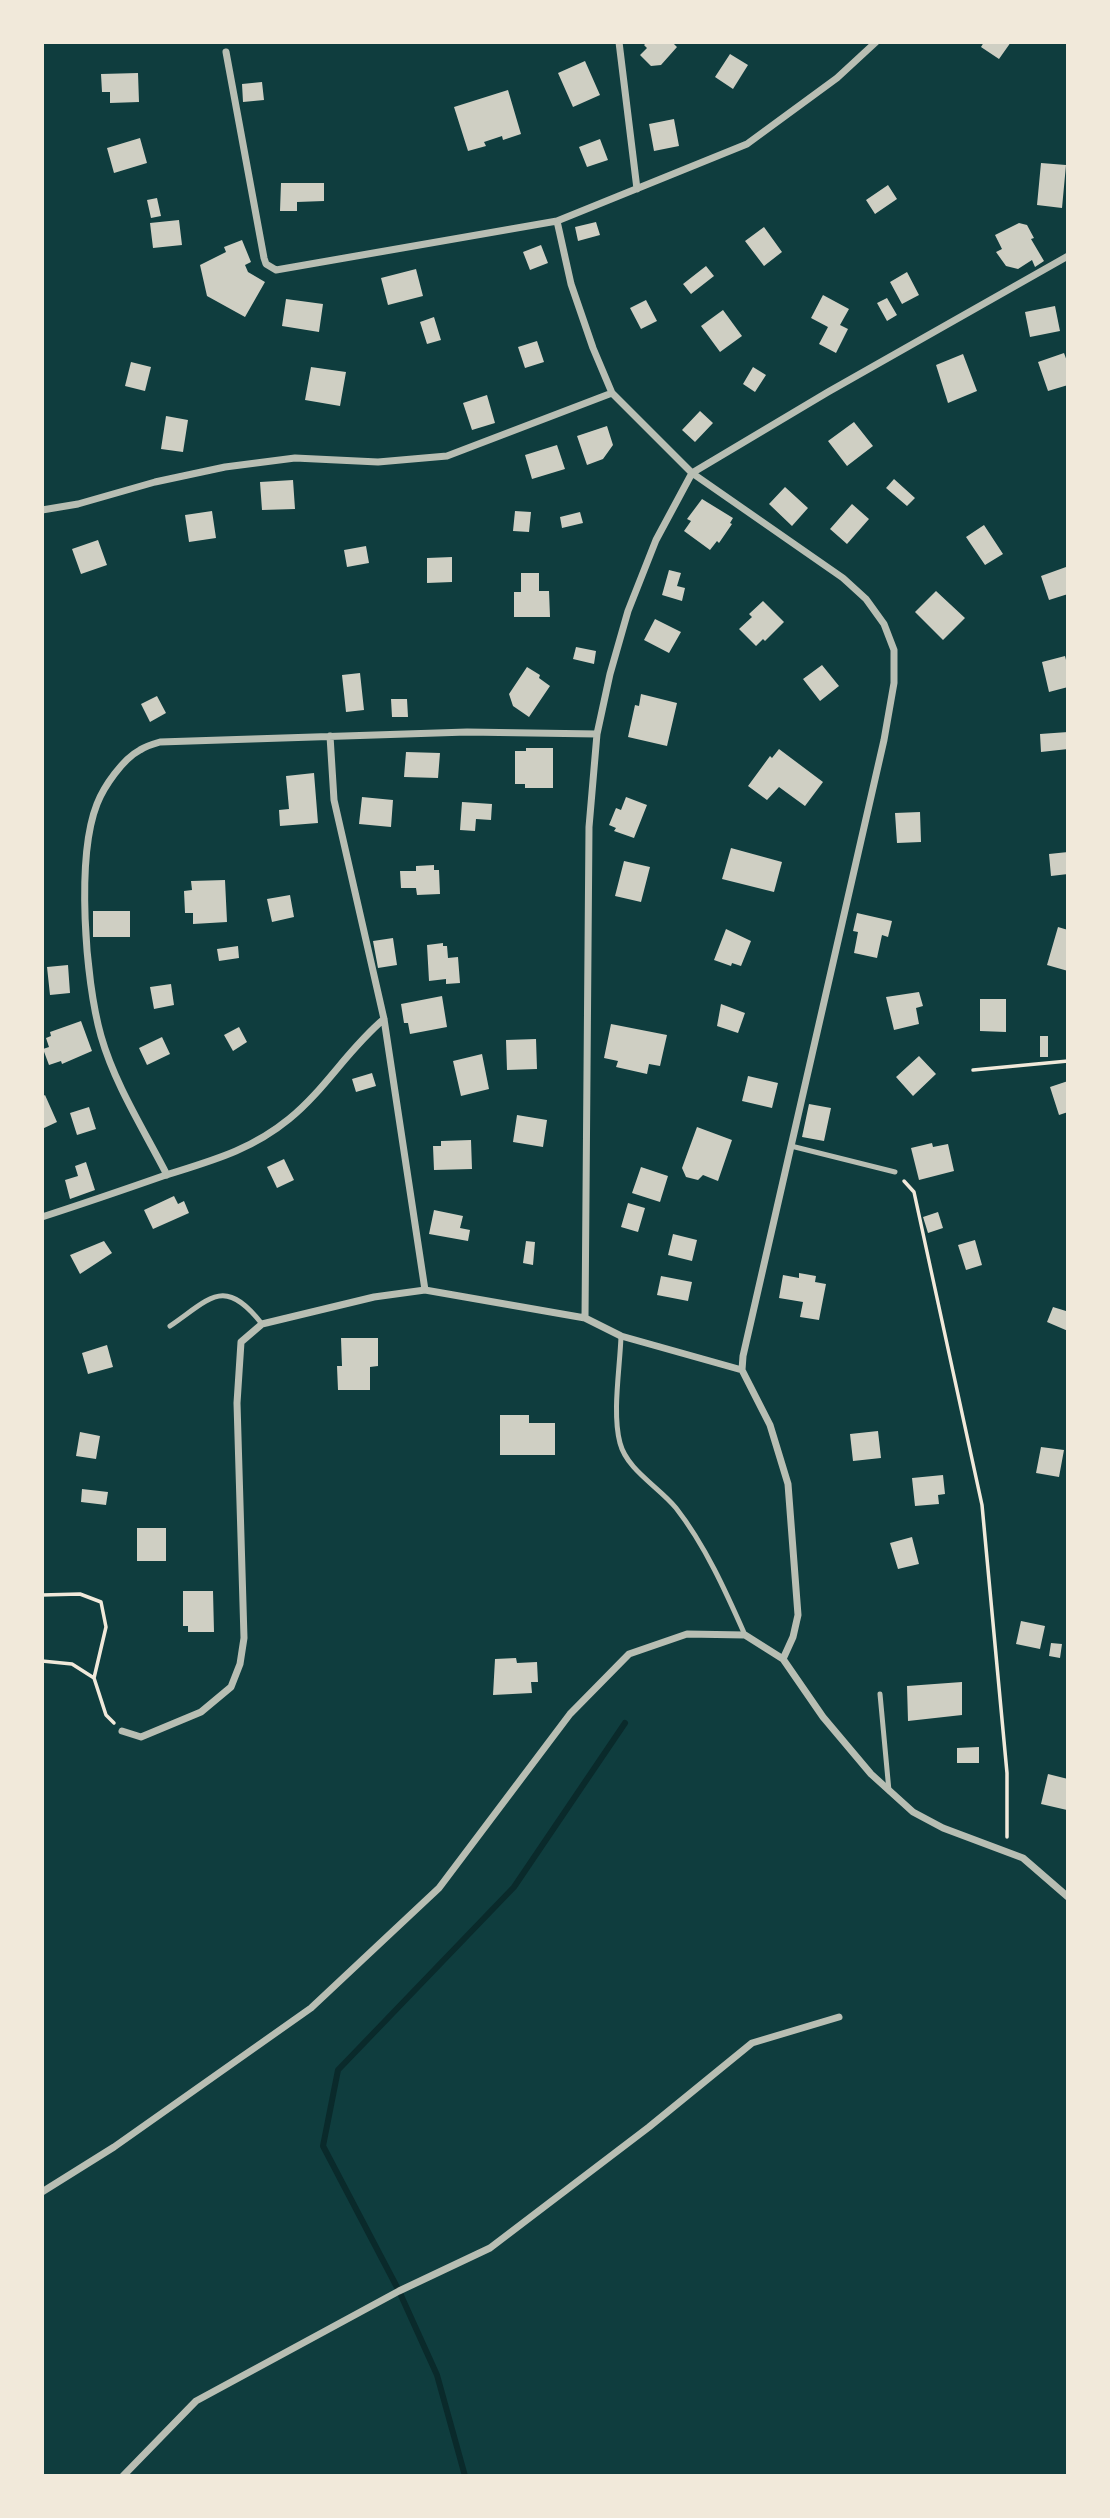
<!DOCTYPE html>
<html>
<head>
<meta charset="utf-8">
<style>
	body { margin:0 }
	#map { position:relative; width:1110px; height:2518px; overflow:hidden; background:#0f3d3e; font-family:"Work Sans",sans-serif }
	canvas { display:block }
	.frame { position:absolute; inset:0; border:44px solid #f1e9da; pointer-events:none }
</style>
</head>
<body>
<div id="map">
<canvas width="1110" height="2518"></canvas>
<div class="frame"></div>
</div>
<script>
const ctx = document.querySelector('canvas').getContext('2d');
ctx.lineJoin = 'round';
function stroke(path, color, width, dash) {
  ctx.strokeStyle = color;
  ctx.lineWidth = width;
  ctx.lineCap = dash ? 'butt' : 'round';
  ctx.setLineDash(dash || []);
  ctx.stroke(path);
}
function fillPath(path, color) {
  ctx.fillStyle = color;
  ctx.fill(path, 'evenodd');
}
stroke(new Path2D(`
	M465,2476L437,2375L399,2291L323,2146L338,2070L514,1887L625,1723`), '#0a2a2b', 6);
fillPath(new Path2D(`
	M647,42H672L677,47L661,65L651,66L640,55L647,48L644,45Z
	M984,42H1011L999,59L981,47Z
	M730,54L748,65L733,89L715,77Z
	M585,61L600,95L573,107L558,73Z
	M138,73L139,102L110,103V92H102L101,74Z
	M262,82L264,100L243,102L242,84Z
	M508,90L521,134L503,140L502,136L484,142L486,146L468,151L454,107Z
	M674,119L679,146L654,151L649,124Z
	M140,138L147,163L114,173L107,148Z
	M600,139L608,160L587,167L579,147Z
	M1041,163L1066,165L1062,208L1037,205Z
	M281,183H324V201L297,202V211H280Z
	M888,185L897,199L875,214L866,200Z
	M157,198L161,216L151,218L147,200Z
	M179,220L182,245L153,248L150,223Z
	M596,222L600,235L578,241L575,227Z
	M1019,223L1027,225L1034,238L1031,239L1044,261L1035,267L1032,260L1018,269L1006,266L996,252L1002,249L995,235Z
	M764,227L782,252L764,266L745,241Z
	M242,240L251,262L245,265L248,272L265,282L245,317L207,296L200,265L226,252L224,247Z
	M541,245L548,263L530,270L523,252Z
	M706,266L714,276L691,294L683,284Z
	M416,269L423,296L388,305L381,278Z
	M907,272L919,295L902,304L890,282Z
	M823,295L849,309L840,325L848,329L836,353L819,344L828,327L811,318Z
	M887,298L897,315L887,321L877,303Z
	M286,299L323,304L319,332L282,326Z
	M646,300L657,321L641,329L630,308Z
	M1055,306L1060,331L1030,337L1025,312Z
	M723,310L742,336L720,352L701,326Z
	M434,317L441,340L427,344L420,322Z
	M537,341L544,362L525,368L518,347Z
	M1064,353L1068,364V385L1048,391L1038,362Z
	M963,354L977,391L948,403L936,365Z
	M131,362L151,367L145,391L125,386Z
	M311,367L346,372L340,406L305,400Z
	M753,367L766,375L755,392L743,384Z
	M487,395L495,423L472,430L463,403Z
	M700,411L713,423L695,442L682,430Z
	M166,416L188,420L183,452L161,449Z
	M854,422L873,446L847,466L828,441Z
	M607,426L613,445L603,459L587,465L577,436Z
	M557,445L565,469L532,479L525,455Z
	M894,479L915,498L907,506L886,488Z
	M293,480L295,509L262,510L260,482Z
	M785,487L808,508L792,526L769,504Z
	M702,499L733,518L730,523L732,524L719,543L717,541L710,550L684,531L691,521L687,519Z
	M852,504L869,519L847,544L830,529Z
	M212,511L216,538L189,542L185,515Z
	M515,511L531,512L529,532L513,531Z
	M580,512L583,523L562,528L560,517Z
	M984,525L1003,554L985,565L966,537Z
	M98,540L107,565L81,574L72,549Z
	M366,546L369,563L347,567L344,550Z
	M452,557V582L427,583V558Z
	M1066,567L1068,594L1049,600L1041,576Z
	M669,570L681,573L677,586L685,588L682,601L662,595Z
	M521,573H539V591H549L550,617H514V592H521Z
	M936,591L965,618L943,640L915,612Z
	M763,601L784,622L765,641L763,639L756,646L739,629L752,617L749,614Z
	M655,619L681,632L669,653L644,640Z
	M576,647L596,651L594,664L573,659Z
	M1065,656L1068,668V687L1049,692L1042,662Z
	M822,665L839,686L820,701L803,679Z
	M527,667L540,675L539,678L550,686L529,717L513,706L509,694Z
	M360,673L364,710L346,712L342,675Z
	M641,694L677,703L667,746L628,737L635,705L639,706Z
	M157,696L166,713L150,722L141,704Z
	M391,699H407L408,717H392Z
	M1068,732V749L1041,752L1040,734Z
	M526,748H553V788H525V784H515V751H526Z
	M779,749L823,782L805,806L779,787L767,800L748,786L770,756L772,758Z
	M406,752L440,753L438,778L404,777Z
	M314,773L318,823L280,826L279,810L289,809L286,776Z
	M362,797L393,800L391,827L359,824Z
	M626,797L647,805L634,838L614,831L616,828L609,825L616,808L621,810Z
	M462,802L492,804L491,820L476,819L475,831L460,830Z
	M920,812L921,842L897,843L895,813Z
	M731,848L782,862L774,892L722,879Z
	M1068,852V874L1051,876L1049,854Z
	M624,861L650,867L641,902L615,896Z
	M434,865V870H439L440,894L417,895L416,888H401L400,871H416V866Z
	M225,880L227,922L193,924V913H185L184,891L192,890L191,881Z
	M290,895L294,917L272,922L267,899Z
	M93,911H130V937H93Z
	M857,913L892,921L888,937L882,935L877,958L854,953L858,932L853,931Z
	M1058,927L1068,930V971L1047,965Z
	M726,929L751,941L741,966L732,963L731,966L714,960Z
	M393,938L397,965L378,968L373,941Z
	M443,943V946H447L448,958L458,957L460,983L446,984V979L429,981L427,945Z
	M238,946L239,958L219,961L217,949Z
	M68,965L70,993L50,995L47,967Z
	M171,984L174,1005L154,1009L150,987Z
	M919,992L923,1006L916,1008L919,1024L894,1030L886,997Z
	M442,996L447,1027L410,1034L408,1023H404L401,1004Z
	M980,999H1006V1032L980,1031Z
	M721,1004L745,1013L738,1033L717,1026Z
	M81,1021L92,1051L62,1064L61,1061L49,1065L43,1049L49,1047L46,1038L51,1036L50,1032Z
	M611,1024L667,1035L660,1066L649,1064L647,1074L616,1067L618,1061L604,1058Z
	M239,1027L247,1042L233,1051L224,1035Z
	M1040,1036H1048V1057H1040Z
	M162,1037L170,1054L147,1065L139,1048Z
	M536,1039L537,1069L507,1070L506,1040Z
	M482,1054L489,1089L461,1096L453,1061Z
	M919,1056L936,1074L913,1096L896,1077Z
	M372,1073L376,1086L356,1092L352,1079Z
	M748,1076L778,1083L772,1108L742,1101Z
	M1068,1081V1112L1059,1115L1050,1087Z
	M45,1095L57,1122L42,1129V1097Z
	M809,1104L831,1108L824,1141L802,1137Z
	M89,1107L96,1129L77,1135L70,1113Z
	M517,1115L547,1120L543,1147L513,1142Z
	M697,1127L732,1140L718,1181L703,1175L698,1180L686,1177L682,1168Z
	M471,1140L472,1169L434,1170L433,1146H441V1141Z
	M932,1143L933,1147L948,1144L954,1171L919,1180L911,1148Z
	M284,1159L294,1180L277,1188L267,1167Z
	M86,1162L95,1190L70,1199L65,1180L78,1176L75,1166Z
	M641,1167L668,1176L660,1202L632,1193Z
	M174,1196L178,1204L184,1201L189,1213L153,1229L144,1210Z
	M628,1203L645,1208L638,1232L621,1227Z
	M434,1210L463,1216L460,1228L470,1230L468,1241L429,1234Z
	M938,1212L943,1228L928,1233L923,1217Z
	M673,1234L697,1240L692,1261L668,1255Z
	M975,1240L982,1265L966,1270L958,1245Z
	M104,1241L112,1253L80,1274L70,1255Z
	M526,1241L535,1242L533,1265L523,1263Z
	M799,1273L816,1276L815,1282L826,1284L819,1320L800,1317L803,1302L779,1298L783,1275L799,1278Z
	M661,1276L692,1282L688,1301L657,1295Z
	M1068,1306V1331L1047,1322L1053,1307L1066,1311Z
	M341,1338H378V1366L370,1367V1390H338L337,1366H342Z
	M107,1345L113,1367L88,1374L82,1353Z
	M500,1415H529V1423H555V1455H500Z
	M878,1431L881,1458L853,1461L850,1434Z
	M80,1432L100,1436L96,1459L76,1456Z
	M1041,1447L1064,1450L1059,1477L1036,1473Z
	M943,1475L945,1494L938,1495L939,1504L915,1506L912,1478Z
	M82,1489L108,1492L106,1505L81,1502Z
	M137,1528H166V1561H137Z
	M912,1537L919,1564L898,1569L890,1543Z
	M183,1591H213L214,1632H188V1626H183Z
	M1021,1621L1045,1626L1040,1649L1016,1644Z
	M1051,1643L1062,1644L1060,1658L1049,1656Z
	M516,1658L517,1663L537,1662L538,1682H531L532,1693L493,1695L495,1659Z
	M962,1682V1715L908,1721L907,1686Z
	M979,1747V1763H957V1748Z
	M1048,1774L1068,1779L1067,1810L1041,1804Z`), '#cfcfc3');
stroke(new Path2D(`
	M973,1070L1068,1061
	M904,1181L914,1192L982,1505L1007,1773V1837
	M42,1595L80,1594L101,1602L106,1627L94,1678
	M42,1661L72,1664L94,1678L106,1715L114,1723`), '#f1e9da', 3.5);
stroke(new Path2D(`
	M791,1146L895,1172
	M170,1326C211,1298 224,1276 262,1324
	M621,1336C620,1368 612,1413 620,1443C627,1470 659,1487 676,1508C705,1545 726,1592 745,1635
	M880,1694L889,1791`), '#b8beb3', 5);
stroke(new Path2D(`
	M619,42L637,189
	M226,52L264,258L266,264L276,270L557,221L747,144L837,78L876,42
	M557,221L571,284L593,348L612,393L692,473L843,578L866,599L884,624L894,650V683L884,740L743,1356L742,1370L770,1425L788,1484L798,1615L793,1637L783,1659
	M42,510L78,504L155,482L225,467L295,458L378,462L447,456L612,393
	M330,736L334,800L384,1019L425,1290
	M167,1175C144,1130 115,1085 101,1036C85,980 76,857 97,804C104,786 123,759 140,750C146,746 153,744 160,742L467,732L597,734
	M42,1217C82,1204 123,1190 163,1176C210,1161 250,1151 289,1119C325,1090 348,1049 384,1019
	M585,1318L589,827L597,734L610,674L628,611L656,540L692,473L828,392L1068,256
	M122,1731L141,1737L201,1712L231,1687L240,1664L244,1638L237,1403L241,1342L262,1324L374,1297L425,1290L585,1318L621,1336L742,1370
	M42,2192L114,2147L311,2008L439,1888L570,1714L629,1654L687,1634L745,1635L783,1659L823,1717L871,1774L913,1812L943,1828L1023,1858L1068,1897
	M123,2476L196,2401L399,2291L490,2248L649,2127L752,2043L839,2017`), '#b8beb3', 7);
</script>
</body>
</html>
